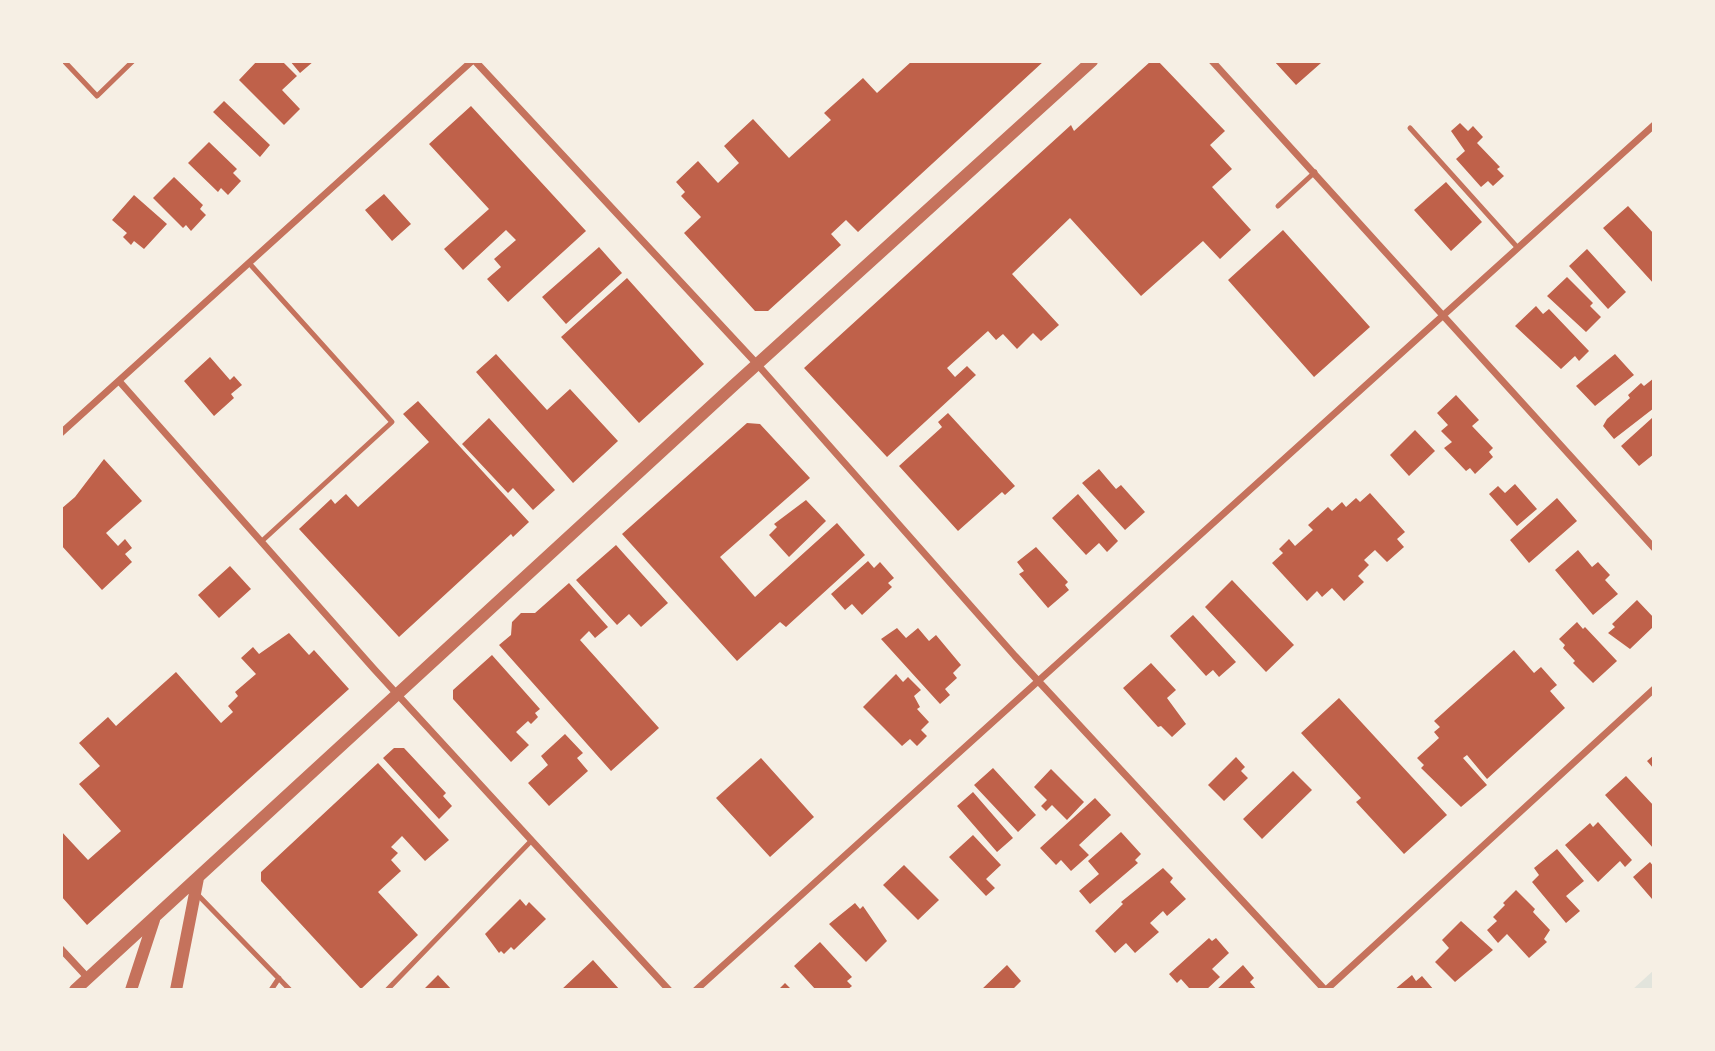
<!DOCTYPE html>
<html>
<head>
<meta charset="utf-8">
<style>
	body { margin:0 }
	#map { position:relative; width:1715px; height:1051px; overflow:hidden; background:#f6efe4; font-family:Manrope,sans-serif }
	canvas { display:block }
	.frame { position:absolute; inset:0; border:63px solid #f6efe4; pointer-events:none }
</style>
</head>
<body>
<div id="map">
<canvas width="1715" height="1051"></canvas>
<div class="frame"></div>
</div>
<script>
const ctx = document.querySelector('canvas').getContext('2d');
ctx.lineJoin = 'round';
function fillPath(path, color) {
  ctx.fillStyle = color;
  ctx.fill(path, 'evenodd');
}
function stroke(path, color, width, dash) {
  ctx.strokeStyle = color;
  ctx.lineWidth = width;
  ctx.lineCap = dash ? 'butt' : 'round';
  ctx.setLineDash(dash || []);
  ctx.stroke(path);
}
fillPath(new Path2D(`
	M1654,970V990H1632Z`), '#e2e4dc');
fillPath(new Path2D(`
	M257,61H282L297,76L282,90L300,109L284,125L239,80Z
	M290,61H314L300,73Z
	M912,61H1044L858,232L846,220L831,234L841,245L768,311H755L684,233L701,217L681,196L685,192L676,182L698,161L718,183L739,163L724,146L753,119L789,158L831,120L824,113L863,78L877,93Z
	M1151,61H1158L1225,131L1210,145L1232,169L1212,187L1251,230L1220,259L1203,241L1141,296L1070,218L1012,274L1059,325L1041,341L1033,333L1017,349L1003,334L996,340L988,331L947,368L955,377L967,366L976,375L887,457L804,368L1071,125L1074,131Z
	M1274,61H1319L1321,63L1296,85Z
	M224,101L270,145L260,157L213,112Z
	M471,106L586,231L508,302L487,279L501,267L494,259L516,240L506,230L463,270L444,249L489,209L429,144Z
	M1460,123L1468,131L1473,126L1483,137L1477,143L1500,167L1497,169L1504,176L1493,186L1488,181L1481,187L1456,159L1465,151L1451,131Z
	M209,142L237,169L233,173L241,181L228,195L221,188L218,192L188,163Z
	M174,177L203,205L200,209L206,215L191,231L186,225L183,228L153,198Z
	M1446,182L1482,222L1451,251L1414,210Z
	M384,194L411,224L392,241L365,210Z
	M134,195L167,224L144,249L134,241L131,245L123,237L127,233L112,220Z
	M1628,206L1654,234V284L1603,228Z
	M1283,230L1370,327L1314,377L1228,280Z
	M599,247L622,273L566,324L542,297Z
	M1587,249L1626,292L1608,309L1569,266Z
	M1567,277L1593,303L1590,306L1601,317L1586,332L1547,296Z
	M627,278L704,364L639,423L561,337Z
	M1536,306L1543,314L1549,309L1589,351L1579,361L1575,356L1561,369L1515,326Z
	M496,354L547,410L570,389L618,441L573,483L476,372Z
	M1615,354L1634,375L1595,406L1576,386Z
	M210,357L230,380L234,376L242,385L231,394L234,398L214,416L184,381Z
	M1654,378V408L1614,439L1603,426L1607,419L1630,398L1628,395L1641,383L1644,386Z
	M1456,395L1479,420L1472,426L1493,448L1489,452L1493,457L1475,474L1470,468L1466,471L1444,448L1452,442L1441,431L1448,425L1437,413Z
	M418,401L529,522L513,537L511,534L399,637L299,529L331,499L335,504L346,494L358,507L429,442L403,414Z
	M948,413L1015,486L1005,495L1002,492L958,531L899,466L942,427L938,422Z
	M489,418L555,490L533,510L513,488L508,493L462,444Z
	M1652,418L1654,454L1639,466L1621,446Z
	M747,423L760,424L810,478L720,557L755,597L837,523L865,555L786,627L780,622L737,661L622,534Z
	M1415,430L1435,451L1409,476L1390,455Z
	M104,459L142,501L106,533L118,546L125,539L132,548L125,554L132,562L102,590L61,545V509L75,497Z
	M1099,469L1116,489L1121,485L1145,512L1125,530L1082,483Z
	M1515,484L1537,509L1517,526L1489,494L1498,486L1505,493Z
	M1370,493L1405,532L1397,539L1404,547L1387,562L1375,550L1364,560L1369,565L1358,576L1364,582L1344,601L1332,588L1322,597L1317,591L1307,601L1272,563L1283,553L1279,549L1289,539L1295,546L1313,530L1308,525L1328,507L1332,511L1342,502L1346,507L1356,498L1360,502Z
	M1078,494L1118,541L1107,552L1099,543L1086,555L1052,518Z
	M1557,498L1577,521L1529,563L1510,540Z
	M806,500L826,521L789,557L769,535L777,527L774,524Z
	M616,545L668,603L641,627L629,614L617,625L576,580Z
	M1036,547L1068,582L1065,585L1069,590L1048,608L1019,574L1024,571L1017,562Z
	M1578,550L1592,567L1598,562L1610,575L1605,580L1618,594L1593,615L1555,570Z
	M868,561L874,568L880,562L894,578L888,583L892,587L862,615L852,604L845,610L831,594Z
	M230,566L251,589L219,618L198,595Z
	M1232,580L1294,645L1266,672L1205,607Z
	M569,583L608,627L595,638L589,631L580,640L659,728L611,771L499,645L511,635L512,622L521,613H535Z
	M1637,600L1654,618V626L1630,649L1608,633L1615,627L1612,624Z
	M1193,615L1236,662L1219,677L1213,670L1206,676L1170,636Z
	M1577,622L1583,629L1585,627L1617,661L1593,683L1573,663L1575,661L1563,648L1565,645L1559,639Z
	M897,628L906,638L918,628L929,641L936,635L961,665L953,673L957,678L945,689L950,695L940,704L881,639Z
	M289,633L309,655L314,650L349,689L87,925L61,896V831L88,860L121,831L79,784L100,766L79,743L108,717L116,726L176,672L221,723L233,712L228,706L238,696L235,692L256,674L241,658L253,647L259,654Z
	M1514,650L1534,673L1541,667L1557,685L1550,691L1565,708L1487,779L1467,755L1463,758L1487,785L1461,807L1421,768L1424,765L1417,758L1439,738L1434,732L1440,727L1434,721Z
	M492,655L540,709L535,713L538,717L531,724L528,721L516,732L529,745L511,762L453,699V690Z
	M1151,663L1176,690L1167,698L1186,724L1172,737L1161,726L1158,727L1123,688Z
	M896,674L903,682L908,677L921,690L914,696L920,707L917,709L929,722L921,730L927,736L917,746L910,739L902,746L863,707Z
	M1339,698L1447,815L1404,854L1356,802L1361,798L1301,733Z
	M565,734L583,753L577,758L588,771L549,806L528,783L548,765L541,756Z
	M394,748H404L446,793L443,796L452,806L439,819L383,758Z
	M1654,755V769L1647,761Z
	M1236,757L1245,767L1241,771L1248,778L1224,801L1208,785Z
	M761,758L814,817L770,857L716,798Z
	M378,763L449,840L425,861L402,836L391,847L398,853L391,860L401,871L378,892L418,935L361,989L261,881V872Z
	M993,768L1036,815L1018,832L974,785Z
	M1051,769L1084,802L1067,820L1052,805L1046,811L1041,806L1047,800L1034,787Z
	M1293,771L1312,790L1262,839L1243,819Z
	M1626,776L1654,806V849L1605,795Z
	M973,792L1013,838L997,852L957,806Z
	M1095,798L1111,815L1079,845L1089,855L1071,871L1061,860L1056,865L1040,848Z
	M1598,822L1632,860L1625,867L1620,861L1598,882L1565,845L1590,823L1593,827Z
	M1121,832L1141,854L1135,860L1138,863L1090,904L1079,891L1099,874L1088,861Z
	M973,835L1001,865L986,879L995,888L986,896L949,857Z
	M1557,849L1584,881L1566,896L1580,911L1566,923L1532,882L1539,875L1534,868Z
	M1650,862L1654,867L1652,899L1633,877Z
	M904,865L939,900L918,920L883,885Z
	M1163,868L1173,878L1170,882L1186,899L1167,916L1163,911L1150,923L1159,932L1135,953L1126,943L1115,953L1095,931L1123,904L1121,902Z
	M1516,890L1535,909L1533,912L1550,930L1544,939L1547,942L1529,958L1507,934L1498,943L1487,930L1497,921L1493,917L1505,905L1503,903Z
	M520,899L526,906L529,902L546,919L514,950L511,947L504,954L501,951L499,953L485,934Z
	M855,903L860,909L863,906L887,941L866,962L829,924Z
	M1461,921L1493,950L1455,982L1435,962L1449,948L1442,940Z
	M1209,938L1212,941L1216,938L1229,953L1212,969L1220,977L1206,990H1187L1189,988L1181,979L1177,983L1169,974Z
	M820,942L852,977L847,981L852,986L847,990H816L794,966Z
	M593,960L620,990H561Z
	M1007,965L1021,981L1012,990H981Z
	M1243,965L1254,978L1250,982L1257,990H1216Z
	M438,975L452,990H423Z
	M1412,975L1416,981L1422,976L1434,990H1394Z
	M785,983L792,990H778Z`), '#bf614a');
stroke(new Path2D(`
	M64,61L97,96L133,61
	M1410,128L1517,247
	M1278,206L1315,172
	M249,263L392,422L262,541
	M197,894L290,990
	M271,990L279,978
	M387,990L532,840`), '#c5725c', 5);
stroke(new Path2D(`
	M475,61L757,364L1015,656L1325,990
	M1212,61L1654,548
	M119,381L374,669L669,990
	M61,433L472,61
	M61,949L88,978
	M696,990L1654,125
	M1326,990L1654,689`), '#c5725c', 7);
stroke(new Path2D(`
	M75,990L733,386L1092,61
	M131,990L154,920
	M176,990L198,878`), '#c5725c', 12);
</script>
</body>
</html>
